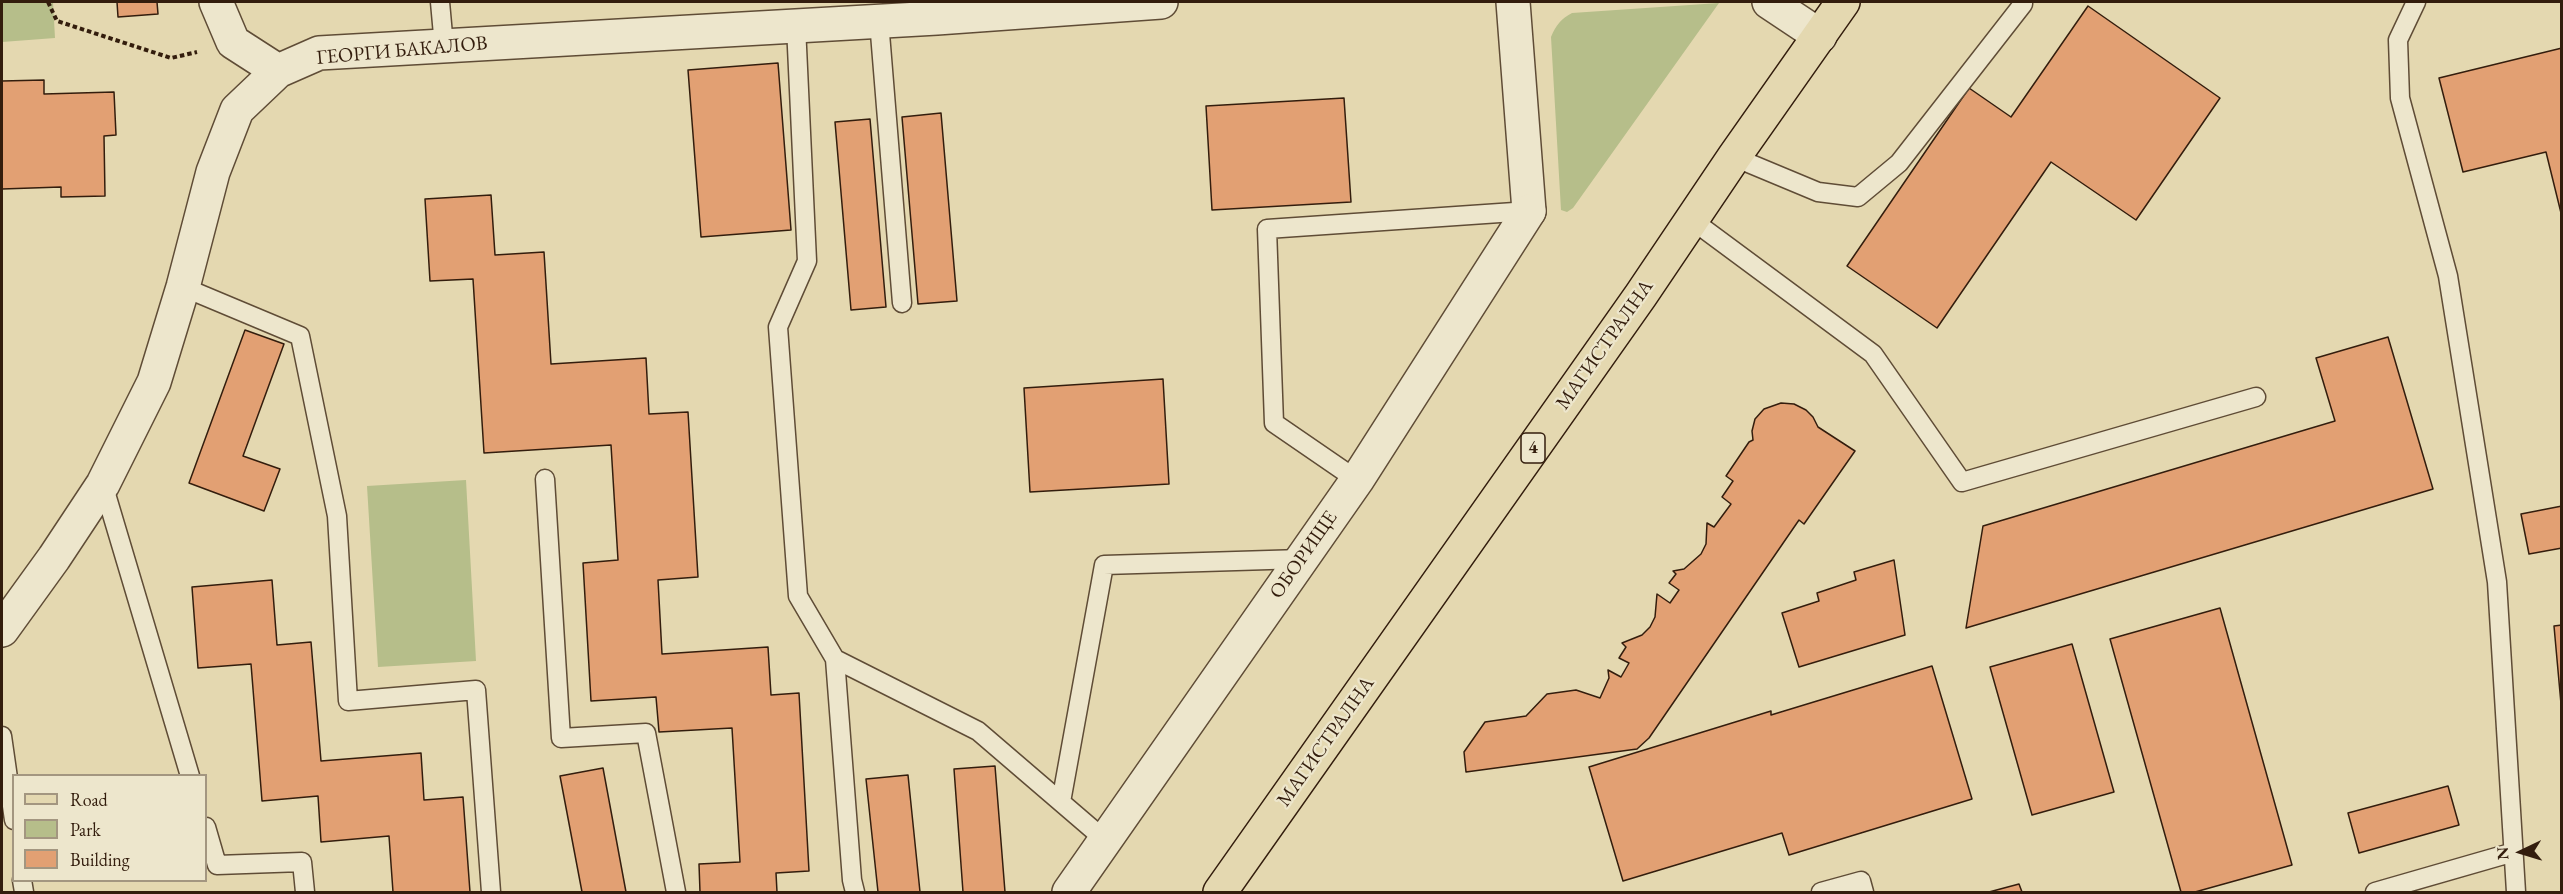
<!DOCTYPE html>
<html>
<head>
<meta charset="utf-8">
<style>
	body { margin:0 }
	#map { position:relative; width:2563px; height:894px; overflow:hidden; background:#e4d8b0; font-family:"EB Garamond",serif }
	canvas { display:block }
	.frame { position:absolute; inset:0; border:3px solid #331d0d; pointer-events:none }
	.legend { position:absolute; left:12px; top:774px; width:195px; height:108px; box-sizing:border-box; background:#ede6cc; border:2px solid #a39680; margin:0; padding:8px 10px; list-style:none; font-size:18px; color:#331d0d }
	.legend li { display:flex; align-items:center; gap:12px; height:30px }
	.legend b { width:30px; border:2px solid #a39680 }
	.north { position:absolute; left:2491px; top:822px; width:60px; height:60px; -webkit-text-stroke:4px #ede6cc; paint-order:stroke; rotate:266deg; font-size:16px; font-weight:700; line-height:24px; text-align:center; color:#331d0d }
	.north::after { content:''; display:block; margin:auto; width:21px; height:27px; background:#331d0d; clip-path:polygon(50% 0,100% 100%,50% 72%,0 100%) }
</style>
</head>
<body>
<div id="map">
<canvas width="2563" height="894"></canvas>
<div class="frame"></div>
<ul class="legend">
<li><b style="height:8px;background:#e4d8b0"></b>Road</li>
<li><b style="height:16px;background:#b6be8a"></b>Park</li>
<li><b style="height:16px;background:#e2a073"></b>Building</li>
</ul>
<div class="north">N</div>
</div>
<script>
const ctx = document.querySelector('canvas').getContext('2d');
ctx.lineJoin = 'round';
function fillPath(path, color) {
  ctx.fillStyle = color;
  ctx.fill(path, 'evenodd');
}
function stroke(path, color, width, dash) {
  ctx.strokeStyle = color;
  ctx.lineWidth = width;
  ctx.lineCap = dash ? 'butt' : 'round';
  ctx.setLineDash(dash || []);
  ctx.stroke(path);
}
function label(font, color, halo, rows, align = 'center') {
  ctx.font = font + ' "EB Garamond",serif';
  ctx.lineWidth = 4.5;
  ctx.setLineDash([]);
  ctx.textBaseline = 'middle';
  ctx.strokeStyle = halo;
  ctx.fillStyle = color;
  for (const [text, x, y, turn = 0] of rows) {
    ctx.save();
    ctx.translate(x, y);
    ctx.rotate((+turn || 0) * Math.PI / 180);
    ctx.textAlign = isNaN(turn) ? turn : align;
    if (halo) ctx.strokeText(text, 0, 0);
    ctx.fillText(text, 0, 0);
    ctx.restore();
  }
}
fillPath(new Path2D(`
	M2,2H53L55,38L2,42Z
	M1719,3L1573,208L1567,212L1561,210L1551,37C1556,25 1561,19 1572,13Z
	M466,480L476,661L378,667L367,486Z`), '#b6be8a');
const building = new Path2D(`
	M117,2H157L158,14L118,17Z
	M2088,6L2220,98L2136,220L2051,162L1937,328L1847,266L1969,88L2011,117Z
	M2562,48V217L2546,152L2463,172L2439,78Z
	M778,63L791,230L701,237L688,70Z
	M44,80V94L114,92L116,135L104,136L105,196L61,197V187L2,189V81Z
	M1344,98L1351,202L1212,210L1206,106Z
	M941,113L957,301L918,304L902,117Z
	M870,119L886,307L851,310L835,122Z
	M491,195L495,255L544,252L551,364L646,358L649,414L688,412L698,577L658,580L662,654L768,647L771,695L799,693L809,871L776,873L777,892H700L699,864L740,862L732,728L659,732L656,697L591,701L583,563L618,560L611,445L484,453L473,279L430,281L425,199Z
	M245,330L284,344L243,456L280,469L264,511L189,483Z
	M2388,337L2433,489L1966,628L1983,526L2335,421L2316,358Z
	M1163,379L1169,484L1030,492L1024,388Z
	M1781,403L1794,404L1806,410L1813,417L1818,427L1855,451L1804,524L1799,520L1649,738L1637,749L1466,772L1464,752L1485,722L1526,716L1547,694L1576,690L1600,698L1609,678L1608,670L1621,677L1629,663L1619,658L1626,647L1622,643L1642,635L1650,627L1655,617L1657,594L1670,603L1679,590L1669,583L1676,574L1673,571L1684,569L1701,554L1706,544L1707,523L1714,527L1731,504L1722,497L1733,481L1726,476L1749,442L1753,440L1752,431L1755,419L1764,409Z
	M2562,506V548L2529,554L2521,514Z
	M1894,560L1905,635L1799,667L1782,613L1819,601L1817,593L1856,580L1854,572Z
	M272,580L277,645L311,642L321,761L421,753L424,800L463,797L470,892H393L389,836L321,842L318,796L262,801L251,664L198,668L192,587Z
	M2220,608L2292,865L2195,892H2181L2110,639Z
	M2562,625V715L2554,626Z
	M2072,644L2114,792L2032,815L1990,667Z
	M1932,666L1972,799L1789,855L1782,833L1623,881L1589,767L1771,711V715Z
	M995,766L1005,892H963L954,769Z
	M603,768L626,892H582L560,776Z
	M908,775L920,892H878L866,779Z
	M2448,786L2459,825L2359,853L2348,813Z
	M2019,884L2022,892H1989Z`);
fillPath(building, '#e2a073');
stroke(building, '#331d0d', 1.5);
const service = new Path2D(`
	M440,2L444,46
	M2416,2L2398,40L2400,98L2448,276L2497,582L2516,892
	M879,21L902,303
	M796,26L807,261L778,327L798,596L835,659L978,731L1105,840
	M1734,157L1818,192L1858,197L1899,163L2023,4
	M1692,220L1873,354L1962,482L2256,397
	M183,287L300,336L337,516L348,701L476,690L491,892
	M545,479L561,738L646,733L676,892
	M1357,480L1274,423L1267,229L1529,211
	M103,484L190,776
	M835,659L852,880L855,892
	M2,736L14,820
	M1061,802L1104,565L1302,559
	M206,827L217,865L302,862L305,892
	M22,880L24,892
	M1821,892L1861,881L1864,892
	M2375,892L2514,852`);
const minor = new Path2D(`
	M216,2L233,42L278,71
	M1513,2L1529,211
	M1769,2L1820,36
	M2,630L54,558L103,484L154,382L183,287L213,172L237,110L278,71L319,53L937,18L1161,2`);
const tertiary = new Path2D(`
	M1069,892L1357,480L1529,211`);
const primary = new Path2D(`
	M1220,892L1641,295L1734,157L1843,2`);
stroke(service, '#5f4c36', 21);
stroke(minor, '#5f4c36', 36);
stroke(tertiary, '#5f4c36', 36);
stroke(primary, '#331d0d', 36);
stroke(new Path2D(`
	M48,2L57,21L171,58L197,52`), '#331d0d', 4, [4.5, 3]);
stroke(service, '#ede6cc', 18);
stroke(minor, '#ede6cc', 33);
stroke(tertiary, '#ede6cc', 33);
stroke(primary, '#e4d8b0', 33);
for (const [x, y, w] of [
	[1533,448,24]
]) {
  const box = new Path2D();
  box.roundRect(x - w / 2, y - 15, w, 30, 4.5);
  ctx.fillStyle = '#ede6cc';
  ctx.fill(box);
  stroke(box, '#331d0d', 1.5);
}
label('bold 18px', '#331d0d', null, [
	["4",1533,448]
]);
label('20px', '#331d0d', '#ede6cc', [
	["ГЕОРГИ БАКАЛОВ",402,51,-5],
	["МАГИСТРАЛНА",1605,345,-55],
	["ОБОРИЩЕ",1304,555,-55],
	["МАГИСТРАЛНА",1326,742,-55]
]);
</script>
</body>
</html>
